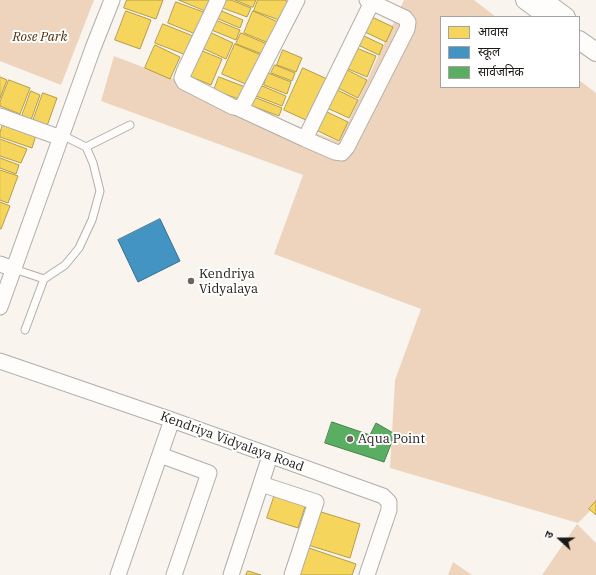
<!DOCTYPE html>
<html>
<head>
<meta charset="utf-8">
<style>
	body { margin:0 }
	#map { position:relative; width:596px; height:575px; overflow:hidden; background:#faf4ee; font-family:"IBM Plex Serif","Noto Sans Devanagari",serif }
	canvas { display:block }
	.legend { position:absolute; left:440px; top:16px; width:140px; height:72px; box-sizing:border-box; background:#fff; border:1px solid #a4a3a1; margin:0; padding:5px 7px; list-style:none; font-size:12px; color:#1c1814 }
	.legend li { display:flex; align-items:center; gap:8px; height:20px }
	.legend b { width:20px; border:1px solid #a4a3a1 }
	.north { position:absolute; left:540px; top:519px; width:40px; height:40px; -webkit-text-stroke:3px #fff; paint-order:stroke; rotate:291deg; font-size:11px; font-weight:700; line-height:16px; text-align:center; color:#1c1814 }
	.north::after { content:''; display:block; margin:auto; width:14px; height:18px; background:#1c1814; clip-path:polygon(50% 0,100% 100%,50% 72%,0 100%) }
</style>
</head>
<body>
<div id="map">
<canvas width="596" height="575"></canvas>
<ul class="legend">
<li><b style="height:11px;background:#f6d55c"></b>आवास</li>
<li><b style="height:11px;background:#4393c3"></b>स्कूल</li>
<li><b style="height:11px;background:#5aae61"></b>सार्वजनिक</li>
</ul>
<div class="north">उ</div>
</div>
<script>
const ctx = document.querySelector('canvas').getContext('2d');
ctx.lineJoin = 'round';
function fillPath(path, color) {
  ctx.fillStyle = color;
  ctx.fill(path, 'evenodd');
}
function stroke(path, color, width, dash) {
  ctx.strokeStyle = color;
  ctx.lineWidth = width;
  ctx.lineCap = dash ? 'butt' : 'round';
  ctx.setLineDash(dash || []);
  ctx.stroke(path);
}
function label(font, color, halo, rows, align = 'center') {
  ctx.font = font + ' "IBM Plex Serif",serif';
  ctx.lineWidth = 4;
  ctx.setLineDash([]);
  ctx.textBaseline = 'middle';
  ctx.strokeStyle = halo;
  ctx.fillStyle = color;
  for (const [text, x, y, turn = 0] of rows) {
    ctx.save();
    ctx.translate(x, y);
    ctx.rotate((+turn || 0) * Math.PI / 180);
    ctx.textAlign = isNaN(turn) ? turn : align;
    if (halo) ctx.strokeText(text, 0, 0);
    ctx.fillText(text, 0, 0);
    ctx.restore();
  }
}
fillPath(new Path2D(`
	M0,0H94L61,85L0,61Z
	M404,0H474L496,17H441V87H579V80L596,93V505L578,523L390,468L395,380L421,309L274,254L303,175L101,101L114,56L339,142Z
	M577,524L596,543V575H542Z
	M453,562L472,575H448Z`), '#eed4bd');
const homes = new Path2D(`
	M127,0H163L156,19L124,8Z
	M179,0H216L211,13Z
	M223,0H231L251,8L247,17L220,7Z
	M235,0H256L253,7Z
	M258,0H284L289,2L282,21L254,11Z
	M176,2L206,13L198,35L168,23Z
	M217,9L243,20L240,28L214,17Z
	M126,11L151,20L140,49L115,40Z
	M253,11L280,23L271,44L244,33Z
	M372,17L393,27L386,42L365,32Z
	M213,19L240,30L236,40L209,29Z
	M163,24L193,36L186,55L155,43Z
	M207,31L233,43L226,59L200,47Z
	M241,33L267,44L262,54L236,44Z
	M362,35L383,45L379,55L358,45Z
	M235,44L261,55L248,85L222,74Z
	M155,45L180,57L170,79L145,68Z
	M354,47L376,56L367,77L346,68Z
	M200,50L222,59L211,85L189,76Z
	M283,50L302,58L296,72L277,65Z
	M275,65L295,73L292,81L271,73Z
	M303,68L327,79L308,121L284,110Z
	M347,70L367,80L358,98L338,88Z
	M268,73L291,82L287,94L264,85Z
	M0,77L7,80L0,98Z
	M219,77L248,88L244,101L214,90Z
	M9,80L30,88L20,114L0,106V102Z
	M260,85L286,96L282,106L256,96Z
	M333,88L358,100L349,118L325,107Z
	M31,91L40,95L31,120L22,116Z
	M43,93L57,98L47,126L33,121Z
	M254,97L282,108L279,116L252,106Z
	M325,111L348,122L339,141L316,130Z
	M3,124L36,135L32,148L0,137V133Z
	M0,139L27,149L21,163L0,156Z
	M0,158L19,165L16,174L0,168Z
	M0,170L18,176L8,203L0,200Z
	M0,202L10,206L1,229H0Z
	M275,494L306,504L298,528L267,518Z
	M596,501V515L589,509Z
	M318,511L360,524L350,558L308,545Z
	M306,547L356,564L352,575H296Z
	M248,571L261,575H246Z`);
fillPath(homes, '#f6d55c');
stroke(homes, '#b59c46', 1);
const schools = new Path2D(`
	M160,219L180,261L138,282L118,240Z`);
fillPath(schools, '#4393c3');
stroke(schools, '#376e8e', 1);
const public = new Path2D(`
	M332,422L370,435L376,423L395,434L384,462L325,443Z`);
fillPath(public, '#5aae61');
stroke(public, '#47814a', 1);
const service = new Path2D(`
	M86,147L130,125
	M14,269L44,279L65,265L79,248L92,220L100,191L93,163L86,147L62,135
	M25,330L44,279`);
const minor = new Path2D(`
	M218,0L184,72L182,78L184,82L233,107L238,108L305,139L372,2
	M238,108L243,105L297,0
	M0,116L61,138
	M305,139L335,152L342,153L347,147L407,29L408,22L405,18L367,0
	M0,264L14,269
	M0,307L93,48L112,0
	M0,361L172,420L383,496L389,502V510L367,575
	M160,455L209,473L174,575
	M261,484L316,502L292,575
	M118,575L172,420
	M231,575L270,456`);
const tertiary = new Path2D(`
	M525,0L548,17
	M543,0L566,17
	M579,40L596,52`);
stroke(service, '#b1ada8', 9);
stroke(minor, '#b1ada8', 17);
stroke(tertiary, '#b1ada8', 20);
stroke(service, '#fefdfc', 7);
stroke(minor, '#fefdfc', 15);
stroke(tertiary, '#fefdfc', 18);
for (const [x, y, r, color] of [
	[191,281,4,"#6a6560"],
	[350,439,4,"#6a6560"]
]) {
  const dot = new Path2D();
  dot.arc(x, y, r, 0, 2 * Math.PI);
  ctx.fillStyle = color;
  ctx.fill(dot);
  stroke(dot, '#fff', 1.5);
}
label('italic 13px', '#4f2900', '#fff', [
	["Rose Park",40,37]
]);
label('13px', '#1c1814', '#fff', [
	["Kendriya",199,274],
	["Vidyalaya",199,289],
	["Aqua Point",358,439]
], 'left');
label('13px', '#1c1814', '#fff', [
	["Kendriya Vidyalaya Road",232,442,20]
]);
</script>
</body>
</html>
